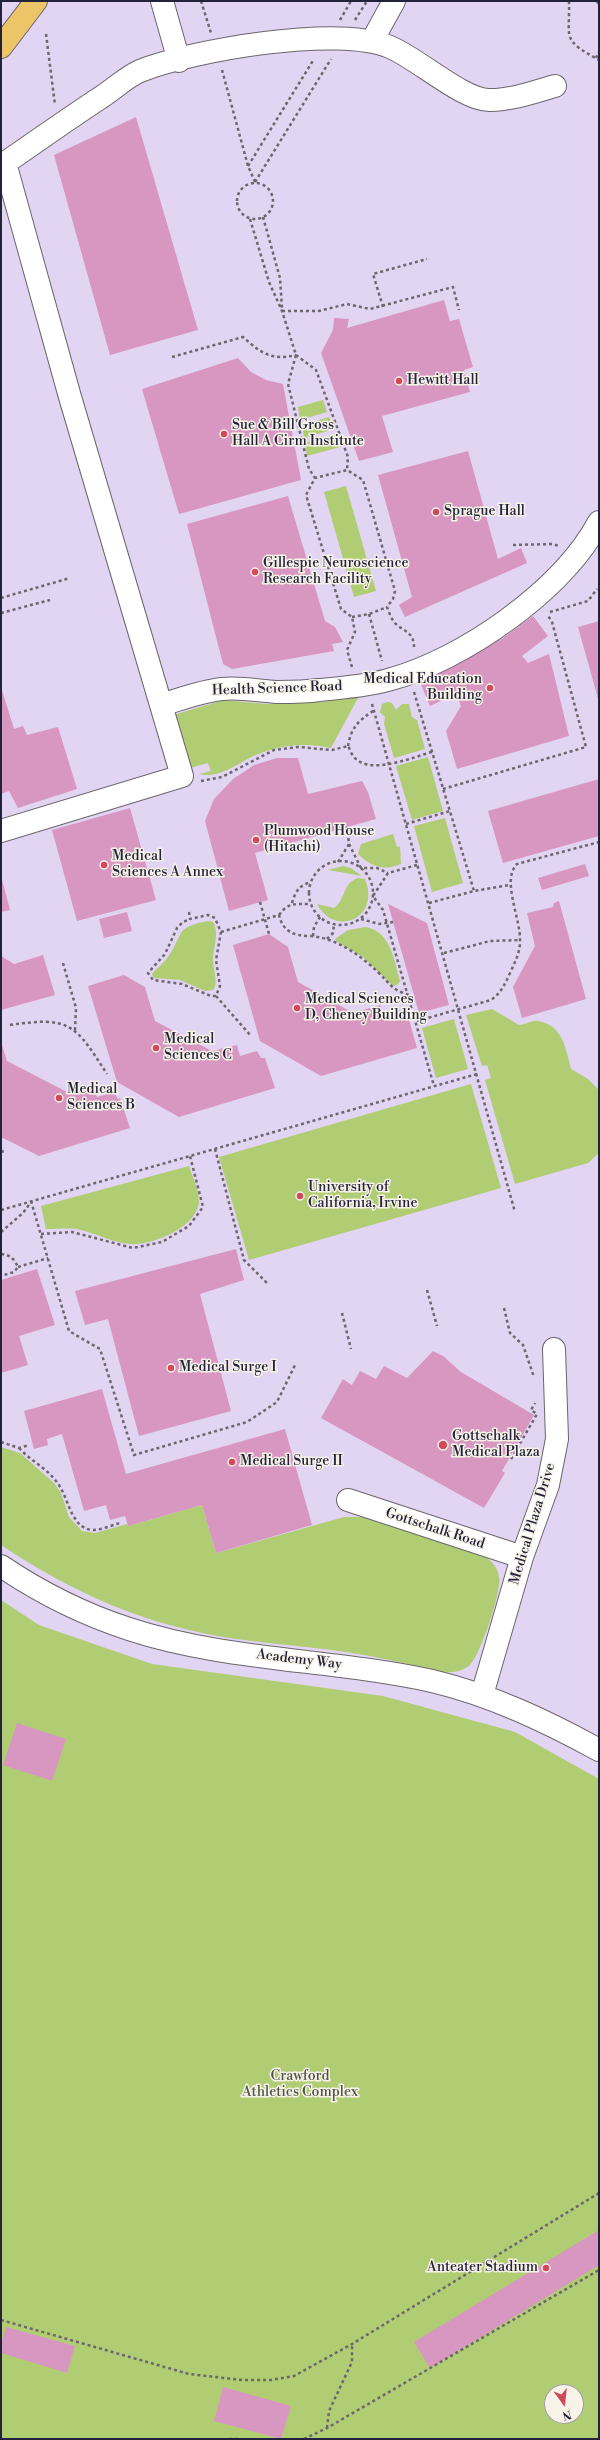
<!DOCTYPE html>
<html>
<head>
<meta charset="utf-8">
<style>
	body { margin:0 }
	#map { position:relative; width:600px; height:2440px; overflow:hidden; background:#f4e3cb; font-family:"Libre Bodoni",serif }
	canvas { display:block }
	.frame { position:absolute; inset:0; border:2px solid #22223b; pointer-events:none }
	.north { position:absolute; left:544px; top:2384px; width:40px; height:40px; box-sizing:border-box; background:#f7f3e8; border:1px solid #a29fa3; border-radius:50%; rotate:165deg; font-size:11px; font-weight:700; line-height:16px; text-align:center; color:#22223b }
	.north::after { content:''; display:block; margin:auto; width:14px; height:18px; background:#d1495b; clip-path:polygon(50% 0,100% 100%,50% 72%,0 100%) }
</style>
</head>
<body>
<div id="map">
<canvas width="600" height="2440"></canvas>
<div class="frame"></div>
<div class="north">N</div>
</div>
<script>
const ctx = document.querySelector('canvas').getContext('2d');
ctx.lineJoin = 'round';
function fillPath(path, color) {
  ctx.fillStyle = color;
  ctx.fill(path, 'evenodd');
}
function stroke(path, color, width, dash) {
  ctx.strokeStyle = color;
  ctx.lineWidth = width;
  ctx.lineCap = dash ? 'butt' : 'round';
  ctx.setLineDash(dash || []);
  ctx.stroke(path);
}
function label(font, color, halo, rows, align = 'center') {
  ctx.font = font + ' "Libre Bodoni",serif';
  ctx.lineWidth = 3;
  ctx.setLineDash([]);
  ctx.textBaseline = 'middle';
  ctx.strokeStyle = halo;
  ctx.fillStyle = color;
  for (const [text, x, y, turn = 0] of rows) {
    ctx.save();
    ctx.translate(x, y);
    ctx.rotate((+turn || 0) * Math.PI / 180);
    ctx.textAlign = isNaN(turn) ? turn : align;
    if (halo) ctx.strokeText(text, 0, 0);
    ctx.fillText(text, 0, 0);
    ctx.restore();
  }
}
fillPath(new Path2D(`
	M1,1H599V2439H1ZM552,2392H576V2416H552Z`), '#e2d4f3');
fillPath(new Path2D(`
	M323,400L327,412L300,420L298,407Z
	M329,417L334,429L304,438L302,425Z
	M336,434L340,447L307,456L305,443Z
	M346,486L376,591L354,597L324,492Z
	M359,696L331,748C305,742 280,745 256,755C237,763 221,779 199,774L211,771L208,763L190,768L173,715L224,700L267,704L322,702Z
	M387,702L392,703L396,710L402,704H409L412,717L417,720L425,749L394,758L384,724L385,717L380,712L382,704Z
	M428,757L443,811L412,820L396,766Z
	M445,818L463,883L432,892L414,826Z
	M393,834L397,847L400,846L401,864C384,871 371,867 358,854L361,844Z
	M343,866L351,868L362,876L328,870Z
	M358,878L365,879C381,917 336,939 317,904L334,908C346,900 342,883 358,878Z
	M209,921L213,922C220,933 213,948 213,960C213,968 219,984 213,990L205,991L180,980L154,978L152,974C157,968 163,964 168,957C185,932 174,927 209,921Z
	M366,927C391,932 394,960 400,981L397,985L393,986L363,957L336,941L335,939L348,930Z
	M492,1009L519,1025C526,1025 532,1020 538,1021C563,1025 566,1049 571,1069L588,1079L599,1090V1153L588,1163L515,1184L485,1080L491,1078L487,1065L482,1066L466,1015Z
	M454,1019L468,1069L436,1078L422,1028Z
	M471,1084L501,1188L249,1260L219,1157Z
	M189,1166C192,1176 199,1190 199,1201C198,1227 152,1246 130,1244C111,1242 95,1233 77,1229C66,1228 57,1229 46,1229L41,1206Z
	M1,1447L20,1453L54,1483L61,1493L69,1517L82,1531L95,1533L127,1524L128,1526L202,1505L216,1553L344,1517H368L486,1557C493,1563 498,1568 499,1577C502,1591 480,1656 470,1665C461,1672 452,1673 441,1672C410,1664 378,1657 346,1652C298,1645 250,1643 202,1633C127,1617 64,1587 1,1545Z
	M1,1600L39,1625L152,1664L383,1696L515,1732L599,1779V2439H1ZM552,2392H576V2416H552Z`), '#b1cd73');
fillPath(new Path2D(`
	M136,117L198,330L110,355L54,155Z
	M444,300L450,321L459,319L473,367L464,370L470,392L382,416L393,452L359,461L321,353L333,330L334,318L349,319L347,328Z
	M238,358L251,372L266,380L283,384L301,480L179,514L142,389Z
	M468,451L498,559L521,548L527,563L405,617L399,605L412,597L378,475Z
	M288,496L325,621L335,627L343,642L332,644L334,651L232,669L223,664L187,524Z
	M533,616L548,636L522,656L528,663L549,654L569,736L457,769L446,731L461,706L456,694L430,706L420,682L503,638Z
	M599,621V702L578,627Z
	M1,687L14,729L23,726L27,735L58,727L77,789L18,808L9,791L1,794Z
	M277,758H298L308,794L362,781L368,792L376,819L255,853L268,900L229,911L205,821L214,799L233,779L254,765Z
	M599,779V836L503,863L488,811Z
	M130,808L156,900L77,921L52,830Z
	M585,864L589,876L542,890L538,878Z
	M1,876L10,910L1,912Z
	M559,901L586,999L522,1018L513,987L535,946L527,913L553,907L554,903Z
	M388,904L427,923L449,1005L419,1013Z
	M127,912L132,931L104,938L99,919Z
	M269,934L288,947L298,982L353,1013L380,1005L383,1015L400,1010L398,1018L408,1016L417,1048L321,1076L260,1041L233,945Z
	M43,955L55,995L1,1010V956L14,964Z
	M124,975L145,987L155,1021L212,1051L237,1045L240,1056L257,1051L261,1058H265L275,1088L179,1117L117,1082L88,986Z
	M1,1042L7,1061L69,1093L92,1085L97,1097L114,1092L118,1099L120,1098L130,1128L39,1156L1,1137Z
	M236,1249L244,1280L200,1294L231,1411L139,1436L108,1319L85,1325L75,1291Z
	M37,1269L55,1325L19,1336L28,1365L1,1373V1280Z
	M433,1351L443,1356L461,1372L534,1415L502,1471L505,1473L484,1508L321,1418L343,1379L352,1385L360,1371L376,1379L384,1366L407,1378Z
	M102,1389L126,1474L285,1429L312,1525L216,1553L202,1505L128,1526L125,1516L110,1520L106,1505L84,1511L62,1434L47,1439L48,1445L34,1449L24,1411Z
	M17,1723L66,1739L52,1781L3,1765Z
	M599,2230V2265L430,2368L414,2342Z
	M6,2327L75,2346L67,2373L1,2353V2344Z
	M223,2387L291,2406L281,2439L214,2421Z`), '#d897c1');
const minor = new Path2D(`
	M162,1L179,61
	M372,41L394,1
	M161,705L70,397L5,163C37,141 68,119 100,98C113,90 126,77 140,71C193,50 337,25 390,47C417,58 464,101 490,100C512,100 534,92 555,86
	M1,831L182,776L161,705C181,699 202,691 222,689C240,687 259,691 277,692C291,692 305,692 319,690C342,688 366,686 388,680C463,660 562,591 599,522
	M348,1500L522,1557
	M1,1566C41,1593 83,1614 129,1629C226,1661 332,1659 432,1681C491,1695 546,1721 599,1750
	M482,1695L522,1557L548,1485L557,1439L554,1349`);
const major = new Path2D(`
	M1,47L36,1`);
stroke(minor, '#6c666d', 24);
stroke(major, '#6c666d', 24);
stroke(new Path2D(`
	M201,1L211,33
	M569,1C570,40 561,39 599,60
	M597,1L599,6
	M340,20L351,1
	M355,20L367,1
	M46,34L55,105
	M596,58L599,52
	M222,70L248,166L255,182
	M248,166L314,59
	M255,182L331,59
	M237 201a18 18 0 1 1 36 0a18 18 0 1 1-36 0Z
	M263,217L280,278L282,308
	M250,219L269,282L282,311L296,355L288,384L309,469L315,478
	M383,307L373,274L427,259
	M282,311H319L347,304L370,309L453,287L459,310
	M296,355L316,370L348,457L347,470
	M172,357L243,337C261,353 271,361 296,355
	M513,545L552,544L559,546
	M1,598L70,578
	M550,612L588,601L597,589
	M1,613L50,600
	M369,614L382,661
	M352,617L369,614L387,607
	M352,667L347,650L355,632L352,617L341,609L306,495L315,478L347,470L363,480L395,591L393,599L387,607C389,612 391,618 394,622C402,632 415,630 414,650
	M414,692L474,891
	M372,704L515,1212
	M348,746C351,728 358,721 373,711
	M201,781L222,777L274,750L298,747L332,750L348,746C350,749 351,754 354,757C370,776 413,757 432,752
	M443,789L586,747L552,622L547,614
	M406,824L450,811
	M349,844L361,868H377L388,873
	M309 893a32 32 0 1 1 64 0a32 32 0 1 1-64 0Z
	M338,862L349,844L347,827
	M417,865L388,873L373,896L383,910L434,1086
	M292,903C296,890 299,886 311,882
	M429,903L474,891L510,885
	M189,912L190,919L208,915L215,918L221,932L216,960L220,986L216,996H211L182,984L153,980L148,973L165,954L177,928L183,922L190,919
	M279,915C288,902 296,904 311,904
	M361,919L379,924L393,922
	M221,932L279,915C283,932 294,936 311,936C336,938 360,955 378,972C390,984 392,990 409,995
	M313,936L314,927L320,917
	M327,939L333,933L334,924
	M444,953L490,941L520,940
	M63,963L76,1008L75,1030
	M216,996L251,1036
	M417,1021L491,1000C501,993 505,984 510,973C515,962 520,953 520,941C521,919 501,880 517,864L599,842
	M10,1025C70,1016 75,1024 107,1074
	M215,1149L244,1260L267,1283
	M1,1152L4,1151
	M31,1201L69,1331L100,1349L134,1455L247,1422L277,1402L296,1363
	M1,1210L477,1074
	M1,1232L23,1213L31,1202
	M41,1234L72,1232L133,1248L162,1242L189,1226L203,1207L190,1156
	M1,1254C11,1255 14,1259 18,1267L14,1272L1,1276
	M18,1267L48,1258
	M427,1290L437,1326
	M504,1308L510,1333L523,1345L534,1377
	M342,1313L351,1349
	M1,1442L19,1448L29,1445
	M19,1448C30,1460 46,1468 56,1481C69,1496 70,1529 93,1530C102,1530 112,1525 120,1523
	M511,1459L537,1414L531,1410L535,1403
	M1,2320L189,2374L242,2380H271L294,2376L352,2344L599,2193
	M327,2428L329,2411L352,2362V2344
	M229,2439H241
	M304,2439L327,2428L599,2270`), '#6c666d', 2.5, [3, 3]);
stroke(minor, '#fff', 22);
stroke(major, '#ecc569', 22);
stroke(new Path2D(`
	M260,902L269,934`), '#6c666d', 2.5, [3, 3]);
for (const [x, y, r, color] of [
	[399,381,4,"#d1495b"],
	[224,434,4,"#d1495b"],
	[436,512,4,"#d1495b"],
	[255,572,4,"#d1495b"],
	[490,688,4,"#d1495b"],
	[256,840,4,"#d1495b"],
	[104,865,4,"#d1495b"],
	[297,1008,4,"#d1495b"],
	[156,1048,4,"#d1495b"],
	[59,1098,4,"#d1495b"],
	[300,1196,4,"#d1495b"],
	[171,1368,4,"#d1495b"],
	[443,1445,5,"#d1495b"],
	[232,1462,4,"#d1495b"],
	[546,2268,4,"#d1495b"]
]) {
  const dot = new Path2D();
  dot.arc(x, y, r, 0, 2 * Math.PI);
  ctx.fillStyle = color;
  ctx.fill(dot);
  stroke(dot, '#f7f3e8', 1.5);
}
label('14px', '#22223b', '#f7f3e8', [
	["Hewitt Hall",407,381],
	["Sue & Bill Gross",232,426],
	["Hall A Cirm Institute",232,442],
	["Sprague Hall",444,512],
	["Gillespie Neuroscience",263,564],
	["Research Facility",263,580],
	["Medical Education",482,680,"right"],
	["Building",482,696,"right"],
	["Plumwood House",264,832],
	["(Hitachi)",264,848],
	["Medical",112,857],
	["Sciences A Annex",112,873],
	["Medical Sciences",305,1000],
	["D, Cheney Building",305,1016],
	["Medical",164,1040],
	["Sciences C",164,1056],
	["Medical",67,1090],
	["Sciences B",67,1106],
	["University of",308,1188],
	["California, Irvine",308,1204],
	["Medical Surge I",179,1368],
	["Gottschalk",452,1437],
	["Medical Plaza",452,1453],
	["Medical Surge II",240,1462],
	["Anteater Stadium",538,2268,"right"]
], 'left');
label('14px', '#22223b', '#f7f3e8', [
	["Health Science Road",277,689,-2],
	["Medical Plaza Drive",533,1524,-73],
	["Gottschalk Road",435,1529,18],
	["Academy Way",299,1660,7]
]);
label('14px', '#4d554c', '#f7f3e8', [
	["Crawford",300,2077],
	["Athletics Complex",300,2093]
]);
</script>
</body>
</html>
